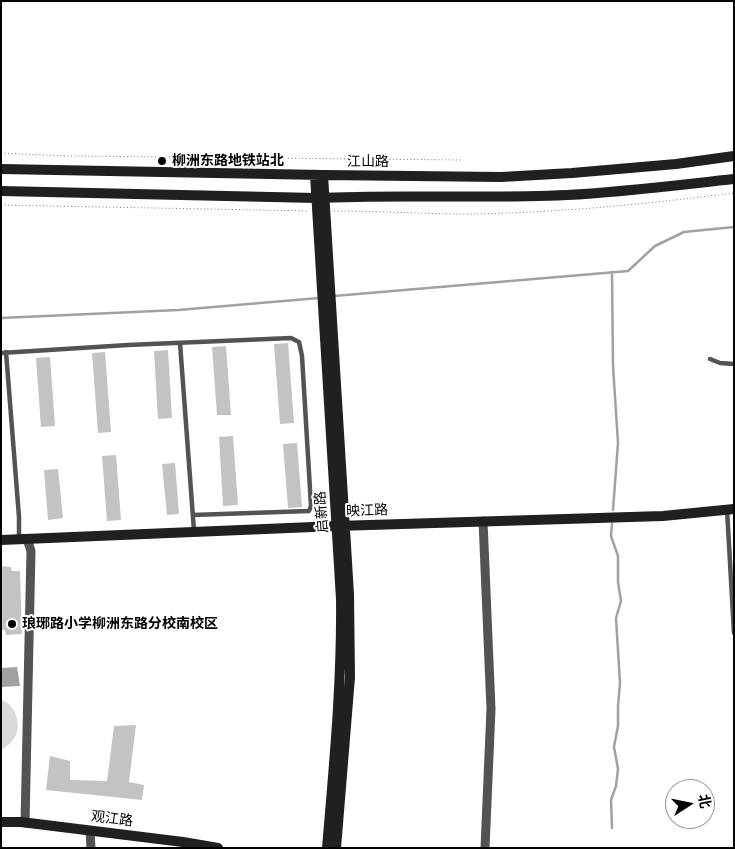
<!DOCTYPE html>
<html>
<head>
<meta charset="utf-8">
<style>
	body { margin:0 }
	#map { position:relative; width:735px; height:849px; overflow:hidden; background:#fff; font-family:Figtree,"Noto Sans SC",sans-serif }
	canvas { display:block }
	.frame { position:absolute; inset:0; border:2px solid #000; pointer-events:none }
	.north { position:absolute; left:665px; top:779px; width:50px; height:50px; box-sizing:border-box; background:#fff; border:1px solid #999; border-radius:50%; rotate:79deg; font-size:14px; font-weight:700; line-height:20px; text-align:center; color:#000 }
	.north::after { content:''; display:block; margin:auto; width:18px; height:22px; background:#000; clip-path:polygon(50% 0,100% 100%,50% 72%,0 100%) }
</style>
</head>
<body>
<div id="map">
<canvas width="735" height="849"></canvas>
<div class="frame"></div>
<div class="north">北</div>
</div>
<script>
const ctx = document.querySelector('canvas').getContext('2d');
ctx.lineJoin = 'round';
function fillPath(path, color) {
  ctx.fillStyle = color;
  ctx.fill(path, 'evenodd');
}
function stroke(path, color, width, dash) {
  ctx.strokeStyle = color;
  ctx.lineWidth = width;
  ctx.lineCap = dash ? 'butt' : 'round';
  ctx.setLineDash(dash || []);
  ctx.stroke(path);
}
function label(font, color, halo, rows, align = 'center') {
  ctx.font = font + ' Figtree,"Noto Sans SC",sans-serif';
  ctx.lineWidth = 4;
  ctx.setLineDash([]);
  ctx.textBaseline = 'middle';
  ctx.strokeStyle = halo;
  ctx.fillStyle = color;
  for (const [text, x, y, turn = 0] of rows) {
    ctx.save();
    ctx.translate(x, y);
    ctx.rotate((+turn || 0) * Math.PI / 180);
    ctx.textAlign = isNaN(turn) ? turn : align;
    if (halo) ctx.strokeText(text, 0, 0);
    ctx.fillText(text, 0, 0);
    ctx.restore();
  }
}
fillPath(new Path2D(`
	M1,700C15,704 21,722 16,735C13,742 7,746 1,750Z`), '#dadada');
fillPath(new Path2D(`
	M17,667L20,686L1,687V668Z`), '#a1a1a1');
stroke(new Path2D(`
	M612,272L613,366L618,443L613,510
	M334,296L628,271L655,246L684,232L734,227
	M1,318L178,310L319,298
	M612,828L611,800L616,786L618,769L614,747L618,726V706L620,683L616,618L621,601L618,582V556L611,536L612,524`), '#a1a1a1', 2.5);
fillPath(new Path2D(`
	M288,343L294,423L280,424L274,344Z
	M226,346L231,415H217L212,347Z
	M168,350L172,418L158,419L154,351Z
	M105,352L111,432L98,433L92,353Z
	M50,357L55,426L41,427L36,358Z
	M233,436L238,505L223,506L219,437Z
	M297,443L302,507L288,508L283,444Z
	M116,455L121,520L107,521L102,456Z
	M175,463L179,514L167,515L162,464Z
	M58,469L63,518L48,520L44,470Z
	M1,566L11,567L12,571H20L22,634L6,635L5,630H1Z
	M136,725L129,782L144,785L142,800L46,790L50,756L70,761V780L107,781L114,726Z`), '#c3c3c3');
stroke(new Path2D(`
	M1,153L67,156L463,160
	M1,205L308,211
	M334,211C379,211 423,214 468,214C557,213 645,204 734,193`), '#757575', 1, [1, 2.5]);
stroke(new Path2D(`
	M180,343L194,531
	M6,352L19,517V539
	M1,353L128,345L291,338L299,342L302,356L311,506L309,511L193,515
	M710,359L720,363L734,364
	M727,509L734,633`), '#535353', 4.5);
stroke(new Path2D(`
	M483,521L491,709L485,848
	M25,823L31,551L27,539
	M90,831L91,848`), '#535353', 9);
stroke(new Path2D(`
	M1,169L323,175L501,177L572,173L676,164L734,156
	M315,175L341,599C342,682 334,765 327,848
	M323,175L349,594L350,677L336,848
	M1,191L316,198C400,194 483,199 567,195C623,192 678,185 734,179
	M1,540L337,526L663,516L734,509
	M1,822H21L183,842L218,848`), '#202020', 10);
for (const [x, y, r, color] of [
	[162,161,5,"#000"],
	[12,624,5,"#000"]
]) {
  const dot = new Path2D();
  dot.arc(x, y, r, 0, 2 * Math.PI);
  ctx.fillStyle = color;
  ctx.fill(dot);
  stroke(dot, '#fff', 2);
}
label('bold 14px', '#000', '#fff', [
	["柳洲东路地铁站北",172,161],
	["琅琊路小学柳洲东路分校南校区",22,624]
], 'left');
label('14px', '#000', '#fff', [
	["江山路",368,162],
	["映江路",367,511,-2],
	["启新路",322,512,-94],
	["观江路",112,819,7]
]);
</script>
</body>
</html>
